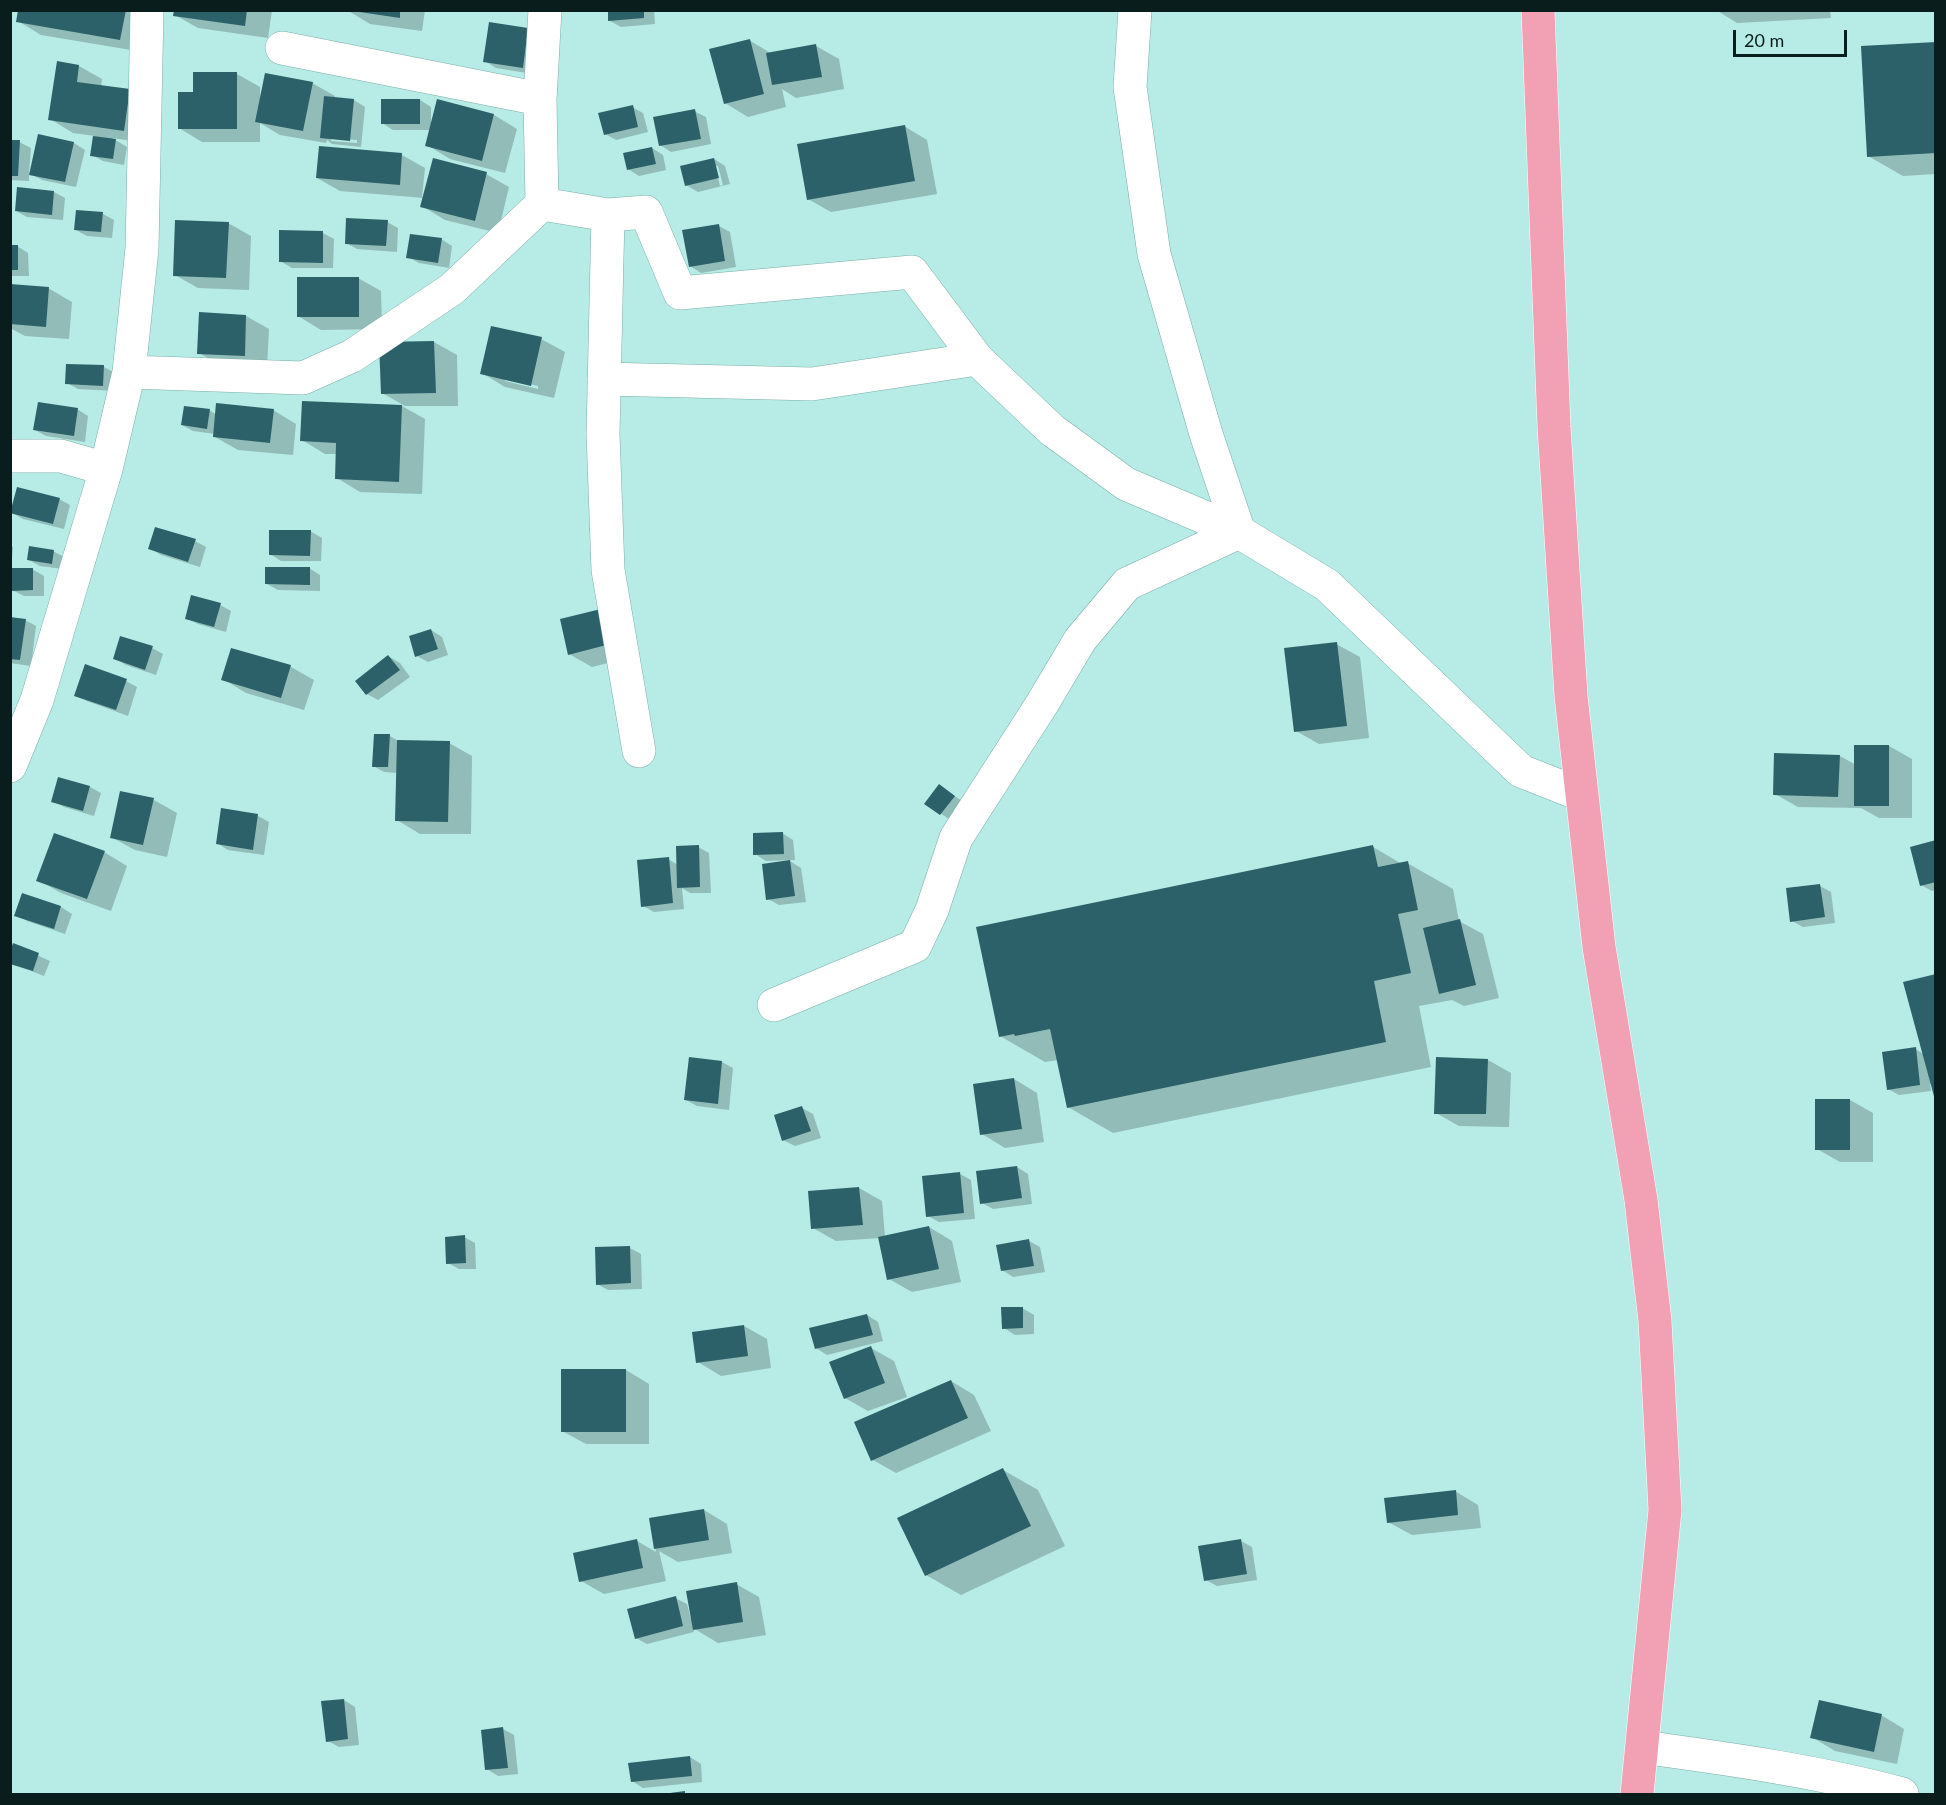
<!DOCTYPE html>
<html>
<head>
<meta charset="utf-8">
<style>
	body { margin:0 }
	#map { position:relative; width:1946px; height:1805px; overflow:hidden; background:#b6ebe6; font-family:Lato,sans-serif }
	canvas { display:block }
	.frame { position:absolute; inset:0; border:12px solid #091e1c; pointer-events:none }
	.scale { position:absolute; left:1733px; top:30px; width:114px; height:27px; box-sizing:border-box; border:3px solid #091e1c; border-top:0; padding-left:8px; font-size:18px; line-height:21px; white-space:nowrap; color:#091e1c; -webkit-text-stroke:4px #b6ebe6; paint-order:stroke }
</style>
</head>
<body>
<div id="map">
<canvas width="1946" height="1805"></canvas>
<div class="frame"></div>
<div class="scale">20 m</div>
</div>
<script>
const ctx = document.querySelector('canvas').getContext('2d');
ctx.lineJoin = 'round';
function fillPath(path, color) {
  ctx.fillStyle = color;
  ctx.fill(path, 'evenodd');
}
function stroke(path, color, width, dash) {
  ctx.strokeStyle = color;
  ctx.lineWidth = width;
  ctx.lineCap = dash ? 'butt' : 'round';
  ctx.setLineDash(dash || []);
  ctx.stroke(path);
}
fillPath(new Path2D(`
	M20,10H146L143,52L41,35L18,21Z
	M175,10H272L268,38L198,28L175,15Z
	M347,10H425L422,31L370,24Z
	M609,10H654L655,24L621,27L610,21Z
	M1716,10H1830L1831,18L1737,23Z
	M528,30L533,74L496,68L485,61Z
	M749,40L772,54L816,46L839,59L844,89L796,98L782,89L786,107L748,117L725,103Z
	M1936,44V174L1903,176L1868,156Z
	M79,66L102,79L101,87L129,91L147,143L112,138L127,147L124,165L103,161L92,155L95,136L73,133L50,119Z
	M237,74L260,87V99L312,83L335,96V99L354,100L365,107L361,147L332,144L327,140L326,143L280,135L260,123V142H202L179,128L195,93ZM331,138L357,140V143L331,141Z
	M420,100L431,107V124L494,115L517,129L505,173L450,159L427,145L431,130H393L382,123Z
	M632,107L643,113L648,132L616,140L605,134Z
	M694,111L706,117L711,144L671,152L660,145Z
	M904,126L927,140L937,194L831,212L808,199Z
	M39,136L74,143L85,150L76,187L42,180L29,173V181L10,180V141L19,142L31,148L29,173H31Z
	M320,147L402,155L425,168L422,197H424L486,174L509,187L498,233L445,220L422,206L424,198L340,191L317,178Z
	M652,148L663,155L666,170L639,176L628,169Z
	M714,159L725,166L730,184L698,192L686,185ZM715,166H718L723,185L720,186Z
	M54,192L65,198L63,220L27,217L16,211Z
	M103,214L114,220L112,238L87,236L76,230Z
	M387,222L398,228L397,252L357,249L346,243Z
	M228,223L251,236L249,290L198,288L175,275Z
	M719,226L730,232L736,267L701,273L690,266Z
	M323,233L334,239L333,268H292L280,261Z
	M441,239L452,246L449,268L419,263L408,257Z
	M17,246L28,253L29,276H10V247Z
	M358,278L381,291L382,329L321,330L298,316Z
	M10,286L48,288L72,302L69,339L25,336L10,328Z
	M246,316L269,329L267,368L222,366L199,353Z
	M541,339L565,352L554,398L505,387L482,373ZM505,378L538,386V389L505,381Z
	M434,342L457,355L458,406H402L425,419L422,494L360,492L337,478V454H325L302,440L303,402L405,406L382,393Z
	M67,366L104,367L115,373L114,391L78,389L67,383Z
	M77,409L88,416L85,442L46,436L35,430Z
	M209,410L217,415L273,410L296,424L293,455L238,450L215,437V434L193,431L182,425Z
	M59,499L70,505L64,529L23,519L12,513Z
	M310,531L322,538L321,561H281L270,554Z
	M195,541L206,547L200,567L161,555L150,548Z
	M10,546L13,547L11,569H32L44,576V596H24L12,590V580H10Z
	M53,551L64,557L63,569L40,566L29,560Z
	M309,568L320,575V591L278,590L267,584Z
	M220,605L231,611L226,632L198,624L187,618Z
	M10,618L25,620L36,626L31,666L10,663Z
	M628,623L636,656L592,667L569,654Z
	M431,630L442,637L448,655L428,662L417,656Z
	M1336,644L1360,657L1369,738L1319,744L1296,731Z
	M152,648L163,654L156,675L126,665L115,658Z
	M232,650L291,667L314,680L304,710L246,693L223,679Z
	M388,656L400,663L410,677L378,700L367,694Z
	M126,681L137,687L128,716L87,701L76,695Z
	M390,736L400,742L449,743L472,756L471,834H420L397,820L398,773L384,772L373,766Z
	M1889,746L1912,759V818H1879L1861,808L1798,807L1775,794L1840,756L1856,765Z
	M90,787L101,793L94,816L64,807L53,801Z
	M950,793L965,803L952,821L926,804Z
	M154,800L177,813L167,857L135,850L111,837Z
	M258,816L269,822L264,855L228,850L217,843Z
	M782,833L793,840L795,860L766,861L755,854Z
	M1936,842V890L1932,891L1921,885Z
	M698,847L709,853L711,893H690L682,888L684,909L654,912L643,906L668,859L678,865Z
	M1373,847L1402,864L1407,863L1453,889L1459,921L1483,934L1499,998L1464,1006L1452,1000L1419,1006L1431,1067L1113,1133L1068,1107L1058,1060L1045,1062L1000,1036Z
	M104,852L127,866L111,911L61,893L38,880Z
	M788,860L801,868L806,902L779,905L768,899Z
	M1820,886L1831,892L1835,923L1803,927L1792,921Z
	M23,895L61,907L72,914L65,934L27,921L16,915Z
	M14,945L50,961L44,976L10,963Z
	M1915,1049L1924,1054L1932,1084H1930L1931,1091L1899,1095L1888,1089Z
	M1488,1060L1511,1073L1509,1127L1459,1126L1436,1113Z
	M722,1062L733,1068L729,1110L697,1106L686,1100Z
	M1014,1079L1037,1093L1044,1142L1005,1148L982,1134Z
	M1850,1100L1873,1113V1162H1840L1817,1149Z
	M802,1108L813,1114L821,1138L795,1146L783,1140Z
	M1017,1167L1028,1174L1032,1204L993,1209L982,1203Z
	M960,1174L971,1180L975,1219L939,1222L928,1216Z
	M859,1188L882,1201L885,1237L929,1227L952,1241L961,1282L912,1292L889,1279L880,1238L836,1241L813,1228Z
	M464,1237L475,1243L476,1269H459L448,1263Z
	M1029,1241L1040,1247L1045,1272L1013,1277L1002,1270Z
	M630,1248L641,1254L642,1289L608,1290L597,1284Z
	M1022,1308L1034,1315V1334L1015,1335L1004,1328Z
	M867,1315L878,1322L883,1341L827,1355L816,1348Z
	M744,1326L767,1339L771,1368L721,1376L698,1362Z
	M871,1348L894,1361L907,1397L868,1411L845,1398Z
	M626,1370L649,1384V1444H586L562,1431Z
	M951,1381L974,1395L991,1431L896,1473L873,1460Z
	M1003,1470L1038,1490L1065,1546L961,1595L926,1575Z
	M1455,1491L1478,1505L1481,1528L1412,1535L1388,1522Z
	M704,1510L727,1524L732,1553L678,1562L659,1551L666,1581L604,1594L581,1581L637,1541L656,1552L651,1520Z
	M1241,1541L1252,1547L1257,1580L1217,1586L1206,1580Z
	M736,1584L759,1597L766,1635L718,1643L693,1628L694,1632L647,1644L636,1638L675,1598L687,1604L691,1619H693Z
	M344,1700L355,1707L359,1745L339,1747L328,1741Z
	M1881,1715L1904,1729L1897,1764L1835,1751L1812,1737Z
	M503,1729L514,1735L518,1774L498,1776L487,1769Z
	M690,1757L701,1764L702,1782L643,1788L632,1781Z`), '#0003');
fillPath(new Path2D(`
	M18,10H126L120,40L16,22Z
	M174,10H247L245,26L173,16Z
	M346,10H400V18Z
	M608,10H644V18L608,21Z
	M489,22L528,28L523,68L483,62Z
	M750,39L764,94L724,104L709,49Z
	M1936,42V153L1867,157L1861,46Z
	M816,44L822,77L772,85L766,53Z
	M57,61L79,65L77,82L130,89L124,131L48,120Z
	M193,72H237V129H178V92H193Z
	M265,73L313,82L303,131L255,122Z
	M324,96L354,99L350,141L320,138Z
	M381,99H420V124H381Z
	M437,99L494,114L482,161L425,146Z
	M633,105L638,127L604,135L598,113Z
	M695,109L701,139L659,146L653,117Z
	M905,125L915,181L807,200L797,144Z
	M38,134L74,142L65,182L29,175Z
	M93,136L116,139L113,159L90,156Z
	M10,140H20L18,176H10Z
	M319,146L402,153L400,185L316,178Z
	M652,147L656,164L627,170L623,153Z
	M433,158L487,172L475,221L420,207Z
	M714,158L719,178L685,186L680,166Z
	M17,187L54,191L52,215L15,211Z
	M76,210L103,212L101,232L74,230Z
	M346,218L388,220L386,246L345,244Z
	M175,220L229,222L226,278L173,276Z
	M719,224L725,261L689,267L682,230Z
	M279,230L323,231V263L279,262Z
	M410,234L442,238L438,263L406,258Z
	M10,245H18V270H10Z
	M297,277H359V317H297Z
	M10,284L49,287L46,327L10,324Z
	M199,312L246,315L245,356L197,354Z
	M491,326L542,337L531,386L480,374Z
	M434,341L436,393L381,394L379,342Z
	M66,364L104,365L103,386L65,384Z
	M302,401L402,405L399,482L335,479L336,443L300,441Z
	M38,402L78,408L74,436L33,430Z
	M216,403L274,409L270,443L213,437Z
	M184,406L210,409L207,429L181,425Z
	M17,487L60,498L53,524L10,513Z
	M155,527L196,539L188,562L148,549Z
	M269,530H311L310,556L269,555Z
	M29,546L54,550L52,564L27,560Z
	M265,567H310V585L265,584Z
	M10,568H33V590L11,591Z
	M191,595L221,603L214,627L185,619Z
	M605,608L614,643L568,655L560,619Z
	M10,617L26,619L20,660L10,659Z
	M431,629L438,649L415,657L409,636Z
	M120,636L153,646L145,670L113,659Z
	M1337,642L1347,726L1294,732L1284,648Z
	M231,648L291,665L281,698L221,680Z
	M388,655L400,670L366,695L355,681Z
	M85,664L127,679L116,710L74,696Z
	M374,734H390L388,767H372Z
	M397,740L450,741L448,822L395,821Z
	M1854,745H1889V806H1854Z
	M1774,753L1840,755L1838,797L1773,795Z
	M58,777L90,786L83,811L51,802Z
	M939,784L955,796L940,815L924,804Z
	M120,791L154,798L143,845L110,838Z
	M221,808L258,814L253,850L216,844Z
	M783,832L784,854L753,855V833Z
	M54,833L105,851L87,899L36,881Z
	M1936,840V882L1920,886L1910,847Z
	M699,845L700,887L677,888L676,846Z
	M1373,845L1378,867L1408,861L1418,910L1398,914L1411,973L1374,981L1386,1042L1067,1108L1050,1029L1015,1036L1014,1034L999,1037L976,927Z
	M669,857L673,903L641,907L637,860Z
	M790,860L795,896L766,900L762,864Z
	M1820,884L1825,917L1790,922L1786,888Z
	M22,893L61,906L54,929L14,916Z
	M1460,919L1476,985L1439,994L1423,928Z
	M13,943L39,953L33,971L10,964V951Z
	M1936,974V1100H1935L1903,982Z
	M1916,1047L1920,1085L1887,1090L1882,1052Z
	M689,1057L722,1061L718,1104L684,1100Z
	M1436,1057L1488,1059L1486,1114H1434Z
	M1014,1078L1022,1129L980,1135L973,1084Z
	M1815,1099H1850V1150H1815Z
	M802,1106L811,1131L782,1141L774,1115Z
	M1017,1166L1022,1198L980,1204L976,1171Z
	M960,1172L964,1213L926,1217L922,1176Z
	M859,1187L863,1225L811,1229L808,1191Z
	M929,1226L939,1269L887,1280L878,1237Z
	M465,1235L466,1263L446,1264L445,1237Z
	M1029,1239L1034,1266L1001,1271L996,1245Z
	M630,1246L631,1283L596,1285L595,1247Z
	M1001,1307H1023V1328L1002,1329Z
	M867,1314L873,1335L815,1349L809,1328Z
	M744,1325L748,1356L696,1363L692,1332Z
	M871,1346L885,1383L844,1399L829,1362Z
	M561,1369H626V1432H561Z
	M951,1380L968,1418L871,1461L854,1422Z
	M1003,1468L1031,1526L925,1576L897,1518Z
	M1456,1490L1458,1515L1387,1523L1384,1498Z
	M704,1509L709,1540L654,1549L649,1518Z
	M637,1539L643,1568L579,1582L573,1553Z
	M1241,1539L1247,1574L1204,1581L1198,1546Z
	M737,1582L743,1622L693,1630L686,1591Z
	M676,1596L683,1626L635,1639L627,1609Z
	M344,1699L348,1739L326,1742L321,1701Z
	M1819,1700L1882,1714L1874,1752L1810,1738Z
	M503,1727L508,1768L485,1770L481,1730Z
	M690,1756L692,1776L631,1782L628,1763Z
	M685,1791V1794H670V1793Z`), '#2c6169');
const minor = new Path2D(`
	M282,48L540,99
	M542,204L608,215L603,434L608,570L639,751
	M608,215L646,212L680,293L912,272L977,359
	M129,372L303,378L352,356L452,289L542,204L540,99L545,10
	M604,379L812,384L977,359L1052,430L1126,484L1239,532L1327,585L1521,771L1582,795
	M10,456H61L106,469
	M10,766L37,700L106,469L129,372L142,249L147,10
	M774,1005L915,946L932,910L956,838L1042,704L1080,640L1127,584L1239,532L1206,434L1154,254L1130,87L1135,10
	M1642,1747C1729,1759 1817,1771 1902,1794`);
const major = new Path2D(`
	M1538,10L1554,427L1571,696L1599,947L1641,1200L1655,1321L1665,1510L1637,1794`);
stroke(minor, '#7baea9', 34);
stroke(major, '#fff', 34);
stroke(minor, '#fff', 33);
stroke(major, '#f2a1b4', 33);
</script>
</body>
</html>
